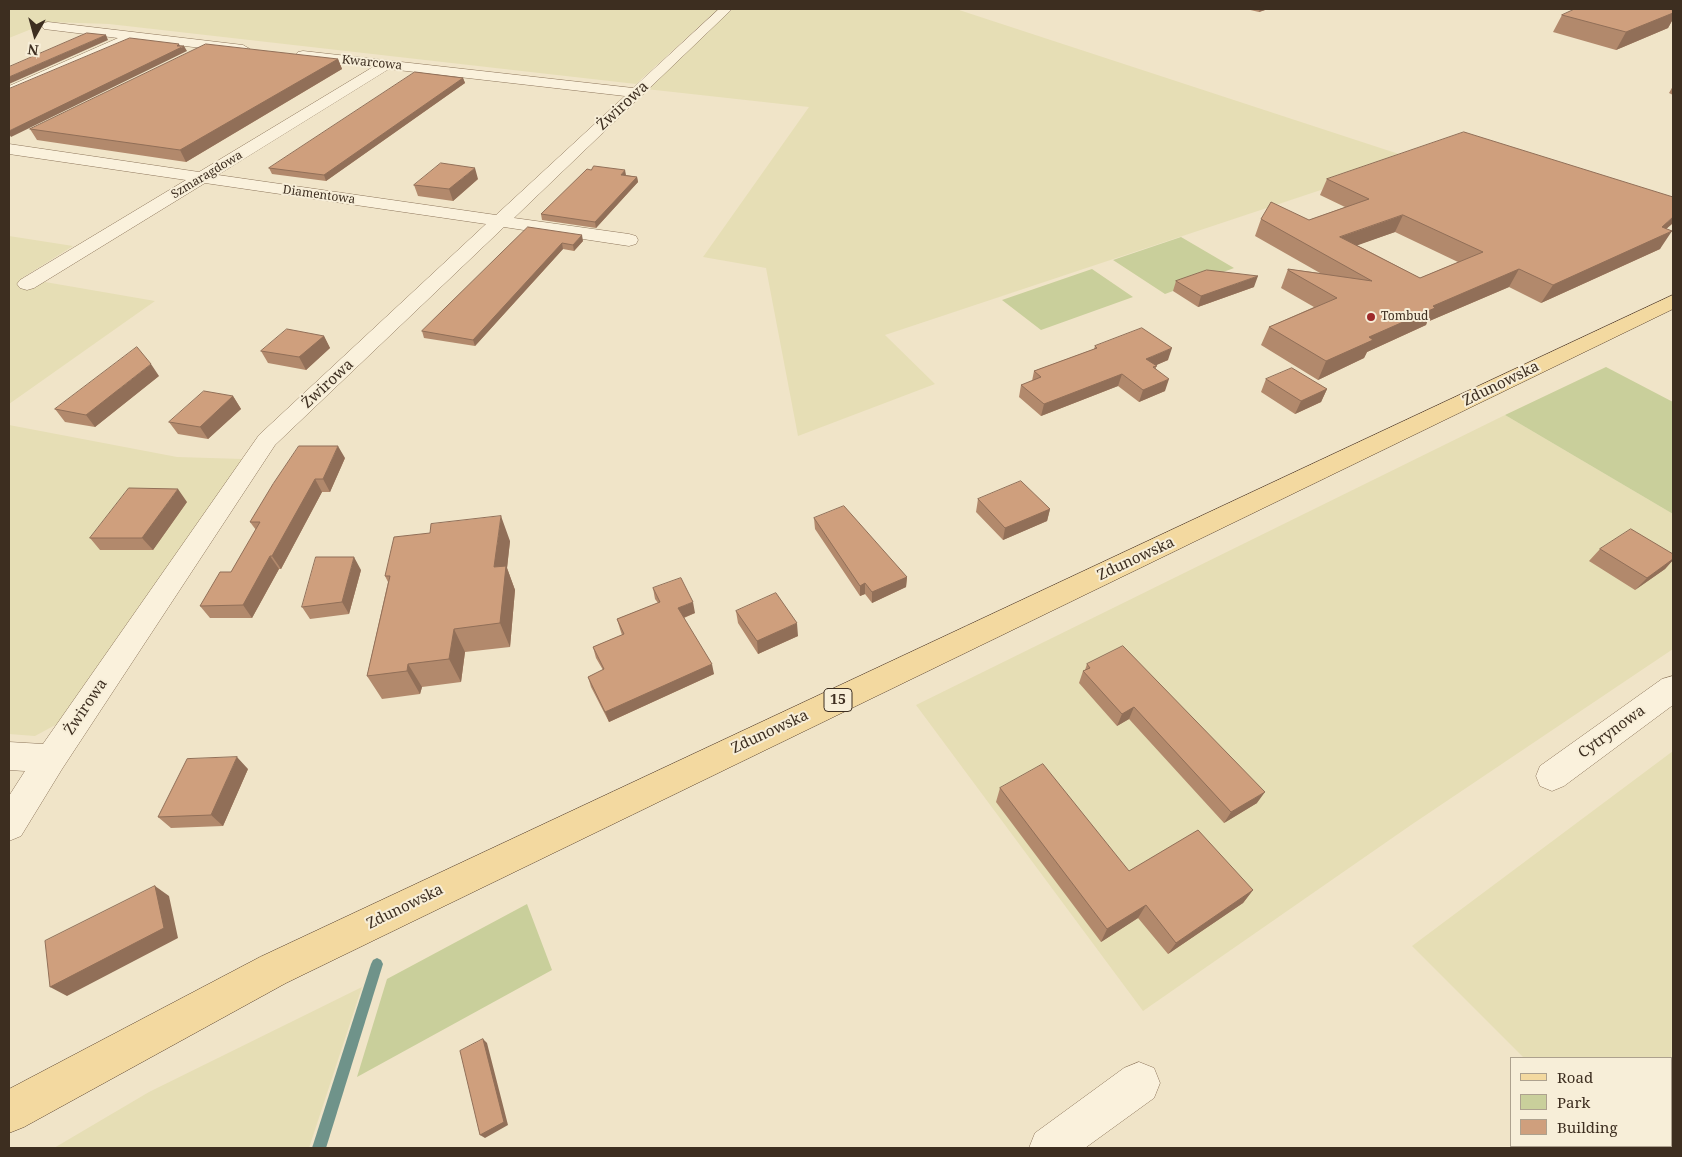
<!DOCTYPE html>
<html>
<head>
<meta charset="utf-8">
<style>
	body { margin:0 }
	#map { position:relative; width:1682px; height:1157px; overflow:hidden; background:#f0e4c8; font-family:"Noto Serif",serif }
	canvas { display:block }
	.frame { position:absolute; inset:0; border:10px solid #3d2e20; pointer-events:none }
	.legend { position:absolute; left:1510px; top:1057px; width:162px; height:90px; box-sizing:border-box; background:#f7eed8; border:1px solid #ada18e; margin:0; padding:6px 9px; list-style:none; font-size:15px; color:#3d2e20 }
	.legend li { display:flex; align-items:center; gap:10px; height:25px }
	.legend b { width:25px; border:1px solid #ada18e }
	.north { position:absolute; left:10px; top:10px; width:50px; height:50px; -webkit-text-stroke:4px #f7eed8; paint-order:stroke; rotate:187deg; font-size:14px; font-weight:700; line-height:20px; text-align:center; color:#3d2e20 }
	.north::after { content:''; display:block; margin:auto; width:18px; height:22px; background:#3d2e20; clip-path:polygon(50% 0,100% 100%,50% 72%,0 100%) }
</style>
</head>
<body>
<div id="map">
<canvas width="1682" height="1157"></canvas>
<div class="frame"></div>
<ul class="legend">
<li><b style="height:6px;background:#f3d9a0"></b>Road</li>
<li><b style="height:14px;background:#c9cf9b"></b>Park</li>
<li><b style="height:14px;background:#cf9f7d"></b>Building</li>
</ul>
<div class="north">N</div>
</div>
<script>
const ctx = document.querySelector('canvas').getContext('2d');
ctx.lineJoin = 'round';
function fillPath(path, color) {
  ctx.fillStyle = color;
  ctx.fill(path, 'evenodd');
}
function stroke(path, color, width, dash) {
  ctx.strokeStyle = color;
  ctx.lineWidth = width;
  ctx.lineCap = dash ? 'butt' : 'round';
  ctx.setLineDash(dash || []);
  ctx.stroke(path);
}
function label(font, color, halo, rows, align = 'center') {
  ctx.font = font + ' "Noto Serif",serif';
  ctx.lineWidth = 4;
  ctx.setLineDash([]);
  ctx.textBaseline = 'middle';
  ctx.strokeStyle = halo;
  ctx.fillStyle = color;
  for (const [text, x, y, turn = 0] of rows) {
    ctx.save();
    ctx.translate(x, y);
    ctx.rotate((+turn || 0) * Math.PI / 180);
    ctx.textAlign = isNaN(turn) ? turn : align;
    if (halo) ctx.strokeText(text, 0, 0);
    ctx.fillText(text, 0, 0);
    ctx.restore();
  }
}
fillPath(new Path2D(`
	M9,9H718L636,84L109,24L49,22L9,38Z
	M731,9H956L1414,159L885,335L935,384L798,436L766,268L703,257L809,107L646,89Z
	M9,236L73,246L22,278L155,301L9,404Z
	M1505,415L1673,514V649L1411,825L1143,1011L916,705Z
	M9,425L177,457L243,459L59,723L35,736L9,734Z
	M1673,751V1148H1614L1611,1146H1671V1058H1524L1412,946Z
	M362,987L309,1148H54L149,1092Z`), '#e6deb5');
fillPath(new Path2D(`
	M1181,237L1234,268L1165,294L1113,260Z
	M1092,269L1133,297L1041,330L1002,300Z
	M1606,367L1673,402V514L1505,415Z
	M527,904L552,970L357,1077L387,979Z`), '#c9cf9b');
fillPath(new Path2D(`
	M377,958L381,960L383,964L326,1148H312L371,964L373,960Z`), '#6f938a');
const minor = new Path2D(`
	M719,9H732L514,218L629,234L636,236L638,240L636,244L629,246L504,227L275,445L62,769L21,836L9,841V796L25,771L9,770V742L43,744L259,435L486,224L205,183L34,288L27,290L20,288L17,284L20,280L186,180L9,154V144L199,172L373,67L303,59L296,55L298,52L303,51L633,88ZM389,69L625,96L496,215L218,175Z
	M48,22L243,45L250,49L243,53L135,40L9,95V86L118,38L44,29L42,26L44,23Z
	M1673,676V705L1564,786L1552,791L1540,786L1536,776L1540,766L1662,679Z
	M1139,1062L1154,1068L1160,1083L1154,1098L1085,1148H1029L1035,1133L1124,1068Z`);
const major = new Path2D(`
	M1673,295V309L286,983L24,1127L9,1133V1089L260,957Z`);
stroke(minor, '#8d765c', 1);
stroke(major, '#5b4430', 1);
fillPath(minor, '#faf1dc');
fillPath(major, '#f3d9a0');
fillPath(new Path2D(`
	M1246,9H1268L1259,12Z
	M1673,10V19L1668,28L1616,50L1553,32L1562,15Z
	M338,59L342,69L186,162L37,140L30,129Z
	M463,78L465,83L326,181L272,174L269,168Z
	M1673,86V95L1669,93Z
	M626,175L637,177L638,182L596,228L542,220L541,214Z
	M478,179L453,201L418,196L414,185Z
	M1327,179L1673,223L1666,229L1660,249L1541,303L1509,287L1427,322L1426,325L1367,352L1364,358L1318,380L1261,345L1269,327L1314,307L1281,288L1288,269L1320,273L1255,236L1261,219L1309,220L1345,207L1320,195ZM1395,232L1458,262L1420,278L1357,245Z
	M528,227L583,241L574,251L563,249L475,346L424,338L422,331Z
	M1176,281L1254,287L1198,307L1173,291Z
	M324,336L330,348L306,370L268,363L261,351Z
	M1095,346L1168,360L1156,365V369L1165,391L1139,402L1118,386L1041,416L1019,397L1021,385L1032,381L1034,371L1094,349Z
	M159,376L95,427L65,422L55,409Z
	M1266,379L1327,389L1321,402L1295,414L1261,392Z
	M233,396L241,409L208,439L178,434L169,422Z
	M345,458L330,492H322L281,569H279L252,618H210L200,606L231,572L256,530L250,522Z
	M978,499L1050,509L1047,521L1003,540L976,512Z
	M187,502L153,550H100L90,538Z
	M814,518L907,577L906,587L872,603L865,594L860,596L815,529Z
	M510,541L507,568L515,590L510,647L465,652L461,682L422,687L420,694L382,699L367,676L388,582L385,576Z
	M1600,549L1673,554V560L1665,569L1635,590L1589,561Z
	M361,570L349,614L310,619L302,607Z
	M653,588L695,613L684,618L714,674L609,722L591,687L588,677L603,670L596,658L593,647L622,635L620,629L617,619L658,603L655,599Z
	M736,611L798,636L758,654L738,623Z
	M1087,664L1257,803L1224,823L1129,719L1117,726L1079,683L1083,671L1085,670Z
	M248,769L223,826L171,828L158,817Z
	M1000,788L1129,871L1253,890L1243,903L1168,954L1138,918L1101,942L996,802Z`), '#b2896c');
fillPath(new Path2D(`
	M1260,9H1268L1259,12Z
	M1673,13V19L1668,28L1616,50L1626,32Z
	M106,35L108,40L9,84V77Z
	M179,44L181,48L184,46L187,51L11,137L9,134V131Z
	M338,59L342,69L186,162L180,150Z
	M463,78L465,83L326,181L324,175Z
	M475,168L478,179L453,201L449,189Z
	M625,170L626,175H621Z
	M637,177L638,182L596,228L595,222Z
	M1403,215L1395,232L1333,254L1340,237Z
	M1673,217V223L1656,238L1672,231L1660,249L1541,303L1553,285L1662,227Z
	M582,235L583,241L574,251L573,245Z
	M562,243L563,249L475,346L473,340Z
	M1519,269L1509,287L1427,322L1426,325L1367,352L1364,358L1318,380L1326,361L1369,337L1433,306Z
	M1258,276L1254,287L1198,307L1201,296Z
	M324,336L330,348L306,370L299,357Z
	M1172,348L1168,360L1143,371L1146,359Z
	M151,364L159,376L95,427L86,415Z
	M1122,374L1118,386L1041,416L1044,404Z
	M1169,379L1165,391L1139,402L1143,390Z
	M1327,389L1321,402L1295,414L1301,401Z
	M233,396L241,409L208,439L200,427Z
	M338,446L345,458L330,492L323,479Z
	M315,479L322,492L281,569L272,556Z
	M178,489L187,502L153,550L142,538Z
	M1050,509L1047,521L1003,540L1005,528Z
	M501,516L510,541L507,568L515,590L510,647L500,623L494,567Z
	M270,556L279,569L252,618L243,605Z
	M354,557L361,570L349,614L342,602Z
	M1673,559V560L1665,569L1635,590L1647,578Z
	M907,577L906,587L872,603V592Z
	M865,583V594L860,596V586Z
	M693,602L695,613L680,619L678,608Z
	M797,623L798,636L758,654L757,641Z
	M454,629L465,652L461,682L449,659Z
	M408,664L422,687L420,694L407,671Z
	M712,664L714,674L609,722L605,712Z
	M1134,707L1129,719L1117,726L1122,714Z
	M237,757L248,769L223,826L211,815Z
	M1265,792L1257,803L1224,823L1231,812Z
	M155,886L169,896L178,938L67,996L50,987Z
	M1253,890L1243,903L1168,954L1176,943Z
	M1146,905L1138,918L1101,942L1107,929Z
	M483,1039L487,1043L508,1125L485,1138L480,1135Z`), '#916f58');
const building = new Path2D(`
	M1575,9H1669L1673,10V13L1626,32L1562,15Z
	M87,33L106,35L9,77V67Z
	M130,38L179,44L177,46H184L9,131V89Z
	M206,44L338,59L180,150L30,129Z
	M415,72L463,78L324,175L269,168Z
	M1464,132L1673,197V217L1662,227L1672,231L1553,285L1519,269L1433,306L1435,308L1369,337L1373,340L1326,361L1269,327L1337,298L1288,270V269L1372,281L1261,219L1271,202L1309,220L1369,199L1327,179ZM1403,215L1483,252L1420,278L1340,237Z
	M441,163L475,168L449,189L414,185Z
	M594,166L625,170L621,175L637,177L595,222L541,214L587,169L591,170Z
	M528,227L582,235L573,245L562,243L473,340L422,331Z
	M1207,270L1258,276L1201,296L1176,281Z
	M1142,328L1172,348L1146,359L1157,366L1153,367L1169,379L1143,390L1122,374L1044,404L1021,385L1041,377L1034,371L1097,348L1095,346Z
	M287,329L324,336L299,357L261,351Z
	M137,347L151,364L86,415L55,409Z
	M1292,368L1327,389L1301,401L1266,379Z
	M204,391L233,396L200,427L169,422Z
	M299,446H338L323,479H315L272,556H270L243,605L200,606L220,572H231L260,522H250L273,484Z
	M1021,481L1050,509L1005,528L978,499Z
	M129,488L178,489L142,538H90Z
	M844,506L907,577L872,592L865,583L860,586L814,518Z
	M501,516L494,567L506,566L500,623L454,629L449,659L408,664L407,671L367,676L390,576H385L394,537L430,533L431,524Z
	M1631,529L1673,554V559L1647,578L1600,549Z
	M316,557H354L342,602L302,607Z
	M681,578L693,602L678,608L712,664L605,712L588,677L604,669L593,647L624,634L617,619L660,602L653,588Z
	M776,593L797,623L757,641L736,611Z
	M1123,646L1265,792L1231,812L1134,707L1122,714L1083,671L1090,668L1087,664Z
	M237,757L211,815L158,817L187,759Z
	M1043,764L1129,871L1198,830L1253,890L1176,943L1146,905L1107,929L1000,788Z
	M155,886L164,928L50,987L45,941Z
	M483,1039L504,1122L480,1135L460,1051Z`);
fillPath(building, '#cf9f7d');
stroke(building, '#916f58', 1);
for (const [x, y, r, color] of [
	[1371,317,5,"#9e2a2b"]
]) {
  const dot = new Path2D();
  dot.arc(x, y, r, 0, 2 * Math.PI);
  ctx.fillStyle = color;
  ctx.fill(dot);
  stroke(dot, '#f7eed8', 2);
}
label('12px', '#3d2e20', '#f7eed8', [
	["Kwarcowa",372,63,6],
	["Szmaragdowa",207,175,-31],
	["Diamentowa",319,195,8]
]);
label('12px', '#3d2e20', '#f7eed8', [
	["Tombud",1381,317]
], 'left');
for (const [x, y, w] of [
	[838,700,28]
]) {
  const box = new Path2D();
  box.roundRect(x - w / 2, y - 11.5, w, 23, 4);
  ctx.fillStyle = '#f7eed8';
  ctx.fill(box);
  stroke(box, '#3d2e20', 1);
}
label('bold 14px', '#3d2e20', null, [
	["15",838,700]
]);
label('15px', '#3d2e20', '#f7eed8', [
	["Żwirowa",623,106,-43],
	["Żwirowa",328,384,-43],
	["Zdunowska",1501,384,-26],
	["Zdunowska",1136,559,-25],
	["Żwirowa",86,707,-56],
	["Zdunowska",770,732,-25],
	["Cytrynowa",1612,732,-36],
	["Zdunowska",405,907,-26]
]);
</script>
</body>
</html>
